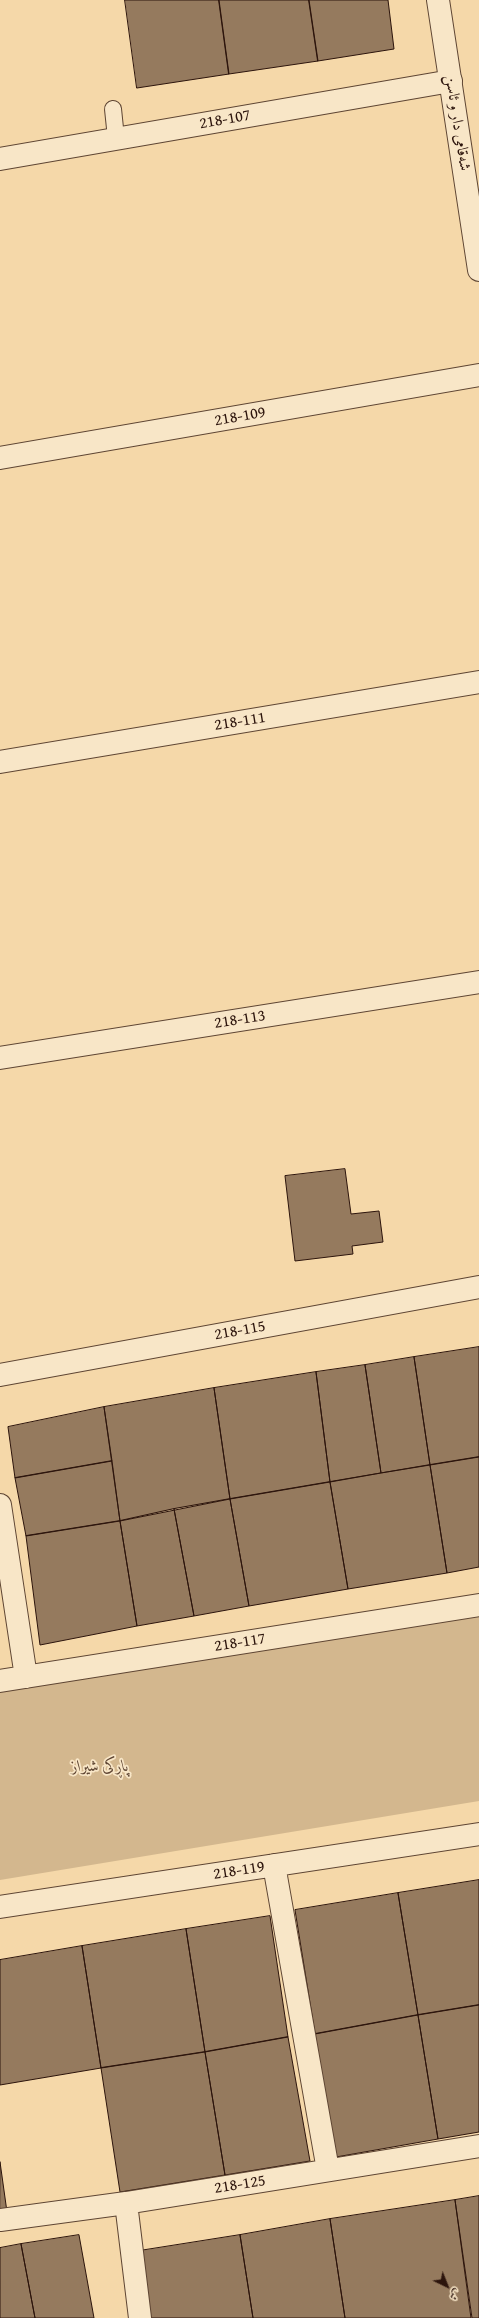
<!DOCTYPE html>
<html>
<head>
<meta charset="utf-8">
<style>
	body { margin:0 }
	#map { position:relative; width:479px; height:2318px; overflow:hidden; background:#f5d8a9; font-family:"Gentium Book Plus",Amiri,serif }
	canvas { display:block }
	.north { position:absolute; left:427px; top:2266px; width:40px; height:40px; -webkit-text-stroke:3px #f8e6c7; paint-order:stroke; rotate:137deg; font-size:11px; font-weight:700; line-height:16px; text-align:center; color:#2c140c }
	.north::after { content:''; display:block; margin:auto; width:14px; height:18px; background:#2c140c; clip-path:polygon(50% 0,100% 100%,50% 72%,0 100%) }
</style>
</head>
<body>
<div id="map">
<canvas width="479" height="2318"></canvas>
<div class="north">ش</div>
</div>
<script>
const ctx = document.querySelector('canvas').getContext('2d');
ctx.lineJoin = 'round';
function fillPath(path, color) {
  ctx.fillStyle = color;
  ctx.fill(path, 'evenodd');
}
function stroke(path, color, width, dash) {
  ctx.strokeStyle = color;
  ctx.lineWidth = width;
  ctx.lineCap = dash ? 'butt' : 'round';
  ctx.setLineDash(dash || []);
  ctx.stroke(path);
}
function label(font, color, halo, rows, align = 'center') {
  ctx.font = font + ' "Gentium Book Plus",Amiri,serif';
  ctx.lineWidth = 3.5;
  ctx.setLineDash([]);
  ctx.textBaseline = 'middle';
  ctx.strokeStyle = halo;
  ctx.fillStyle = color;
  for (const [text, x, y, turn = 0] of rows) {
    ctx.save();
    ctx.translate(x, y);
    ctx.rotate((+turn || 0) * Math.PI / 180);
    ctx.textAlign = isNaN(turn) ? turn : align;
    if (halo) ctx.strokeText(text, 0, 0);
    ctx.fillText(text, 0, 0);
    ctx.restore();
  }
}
fillPath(new Path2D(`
	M479,1617V1801L0,1880V1684Z`), '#d3b78e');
const building = new Path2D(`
	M125,0H219L229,74L137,88Z
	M219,0H309L318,61L229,74Z
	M309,0H388L394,49L318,61Z
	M345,1169L351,1214L379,1211L383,1242L352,1246L353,1254L295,1261L285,1176Z
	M479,1347V1457L430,1465L414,1357Z
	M414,1357L430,1465L381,1473L365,1365Z
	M365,1365L381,1473L330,1482L316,1372Z
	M316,1372L330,1482L230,1499L214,1388Z
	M214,1388L230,1499L120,1521L104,1407Z
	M104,1407L112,1461L15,1478L8,1427Z
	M479,1457V1567L447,1573L430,1465Z
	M112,1461L120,1521L26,1536L15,1478Z
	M430,1465L447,1573L348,1589L330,1482Z
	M330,1482L348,1589L249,1606L230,1499Z
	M230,1499L249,1606L194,1616L174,1509Z
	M174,1509L194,1616L137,1626L120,1521Z
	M120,1521L137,1626L40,1645L26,1536Z
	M479,1880V2005L418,2015L398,1893Z
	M398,1893L418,2015L315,2034L295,1910Z
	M270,1916L288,2037L205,2052L186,1929Z
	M186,1929L205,2052L101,2068L82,1946Z
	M82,1946L101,2068L0,2085V1960Z
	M479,2005V2132L438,2139L418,2015Z
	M418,2015L438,2139L336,2157L315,2034Z
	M288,2037L310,2161L225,2175L205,2052Z
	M205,2052L225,2175L120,2192L101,2068Z
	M0,2162L7,2212L0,2213Z
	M479,2196V2318H472L455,2200Z
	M455,2200L471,2318H345L330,2219Z
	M330,2219L345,2318H253L240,2235Z
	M79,2235L94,2318H35L21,2244Z
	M240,2235L253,2318H149L139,2251Z
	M21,2244L35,2318H0V2248Z`);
fillPath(building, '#957a5e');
stroke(building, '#2c140c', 1);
const service = new Path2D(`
	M113,109L116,138`);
const minor = new Path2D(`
	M0,159L451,81
	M0,458L479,375
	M0,762L479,682
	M0,1058L479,982
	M0,1375L479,1287
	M0,1505L26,1677
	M0,1681L479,1605
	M274,1865L328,2170
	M0,1907L479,1834
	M126,2203L140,2318
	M0,2220L126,2203L479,2146`);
const tertiary = new Path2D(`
	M438,0L479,270`);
stroke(service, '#5e4533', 18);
stroke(minor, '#5e4533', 24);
stroke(tertiary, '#5e4533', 24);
stroke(service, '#f8e6c7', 16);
stroke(minor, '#f8e6c7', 22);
stroke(tertiary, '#f8e6c7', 22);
label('16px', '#2c140c', '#f8e6c7', [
	["218-107",225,120,-10],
	["شەقامی دار و ئاسن",457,123,81],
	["218-109",240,417,-10],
	["218-111",240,722,-9],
	["218-113",240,1020,-9],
	["218-115",240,1331,-10],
	["218-117",240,1643,-9],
	["218-119",239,1871,-9],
	["218-125",240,2185,-9]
]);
label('italic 16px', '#5e4533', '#f8e6c7', [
	["پاڕکی شیراز",100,1767]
]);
</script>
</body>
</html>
